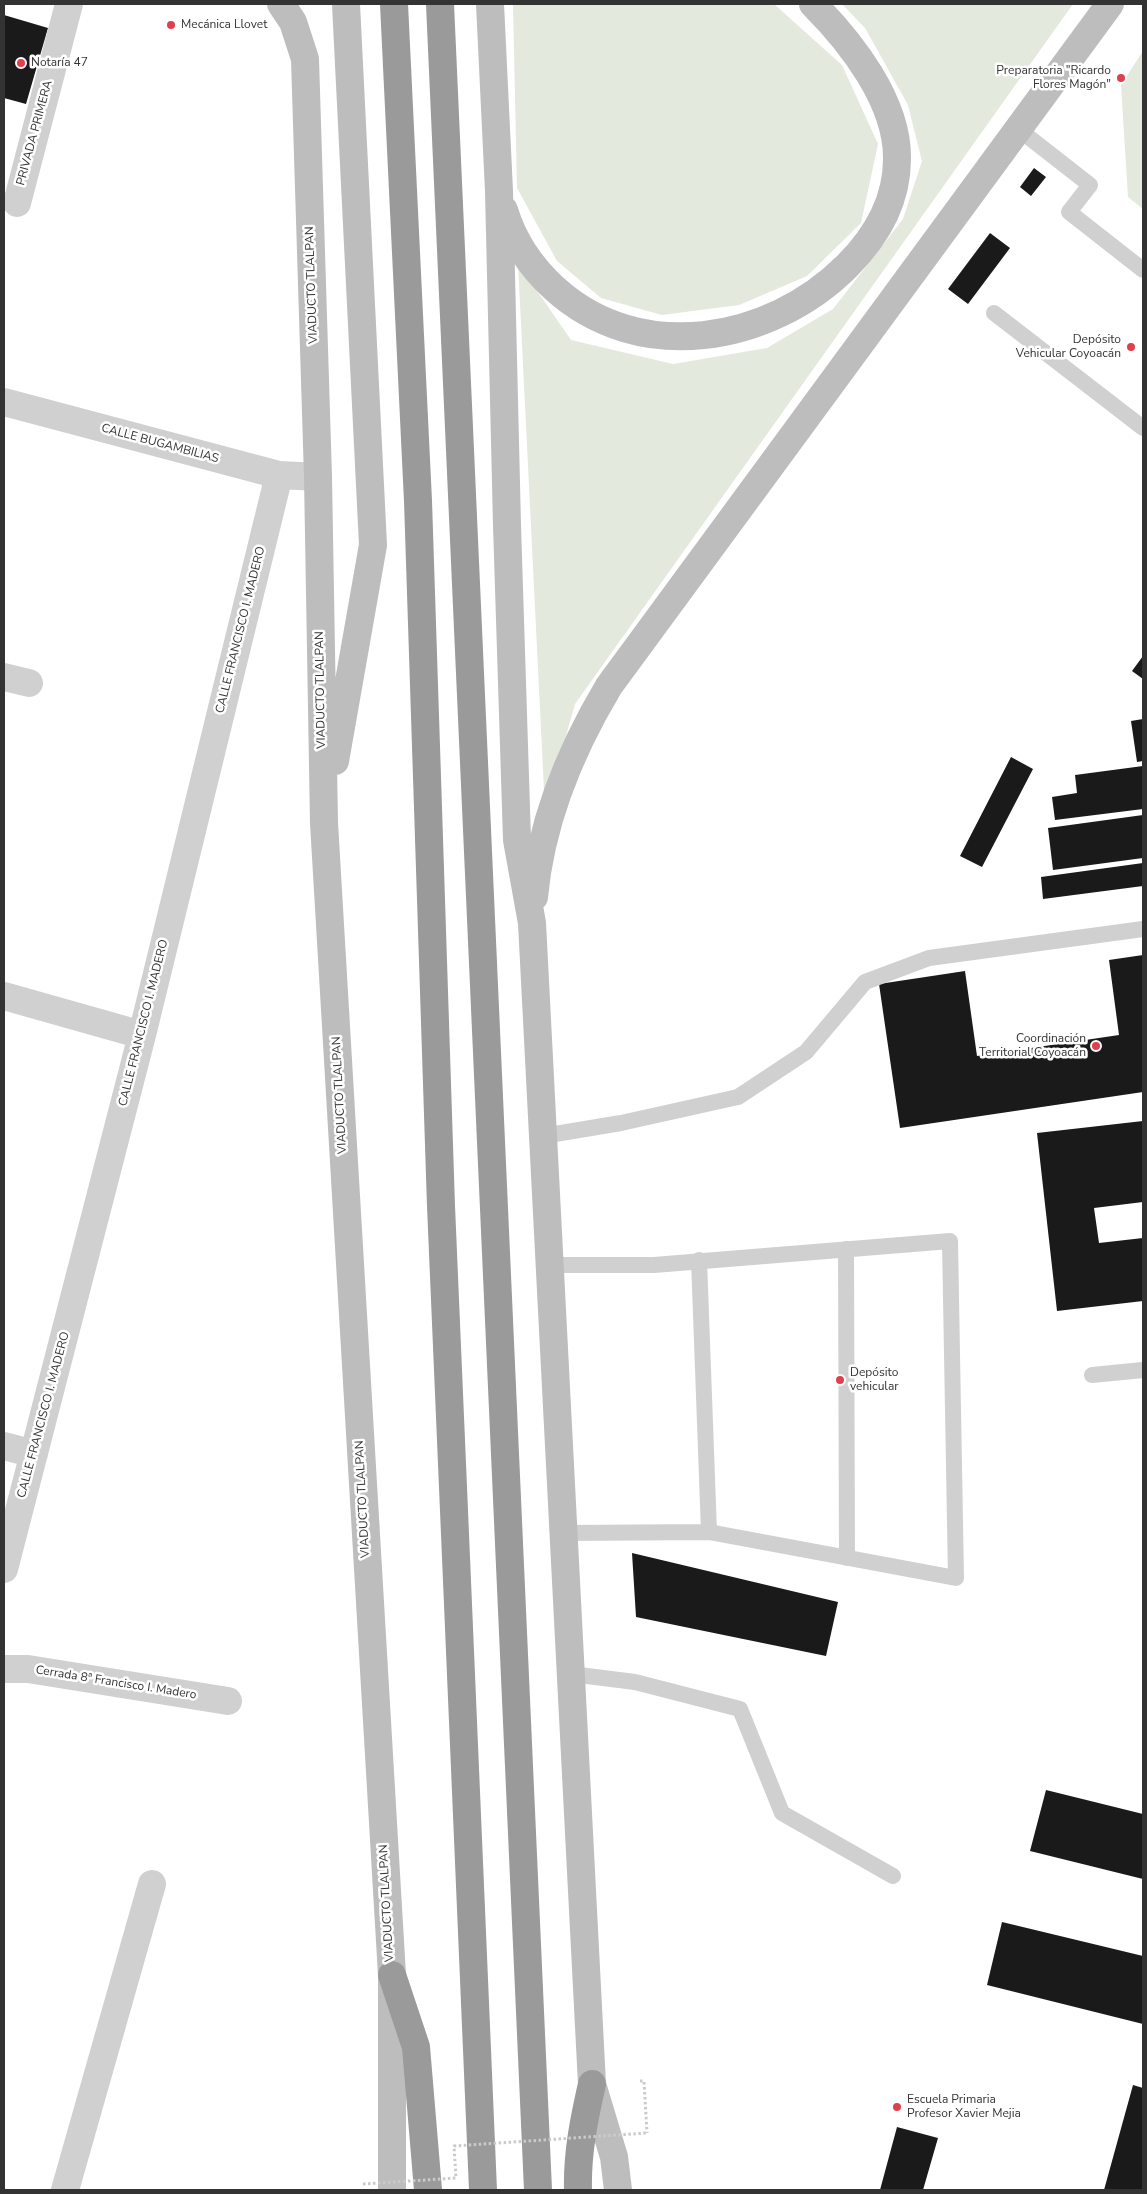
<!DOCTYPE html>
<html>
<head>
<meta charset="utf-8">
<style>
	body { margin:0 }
	#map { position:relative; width:1147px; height:2194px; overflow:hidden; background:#fff; font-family:"Nunito Sans",sans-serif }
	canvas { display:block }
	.frame { position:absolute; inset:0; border:5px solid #333; pointer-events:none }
</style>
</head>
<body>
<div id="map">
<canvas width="1147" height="2194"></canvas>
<div class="frame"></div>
</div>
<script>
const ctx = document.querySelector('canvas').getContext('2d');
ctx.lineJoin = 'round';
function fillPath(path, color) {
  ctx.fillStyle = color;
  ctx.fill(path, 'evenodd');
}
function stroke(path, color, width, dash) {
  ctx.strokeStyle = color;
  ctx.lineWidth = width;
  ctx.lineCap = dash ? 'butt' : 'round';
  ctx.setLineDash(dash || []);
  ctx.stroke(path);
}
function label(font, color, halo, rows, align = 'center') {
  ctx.font = font + ' "Nunito Sans",sans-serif';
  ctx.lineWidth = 5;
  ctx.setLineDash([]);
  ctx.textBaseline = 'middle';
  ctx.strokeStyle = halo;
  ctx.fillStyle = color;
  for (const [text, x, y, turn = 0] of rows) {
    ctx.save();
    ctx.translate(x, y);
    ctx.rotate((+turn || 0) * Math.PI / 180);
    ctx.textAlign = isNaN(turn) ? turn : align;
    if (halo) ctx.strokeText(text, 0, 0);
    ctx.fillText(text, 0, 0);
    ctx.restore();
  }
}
fillPath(new Path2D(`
	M513,4H774L842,65L878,144L861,223L807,276L739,305L662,315L601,298L557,261L517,188Z
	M842,4H1073L575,704L545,810L518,263L571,340L673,364L767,348L833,309L903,219L922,161L908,105L865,28Z
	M1143,51V209L1128,197L1121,85Z`), '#e3e9dc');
fillPath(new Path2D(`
	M4,15L48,28L26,104L4,98Z
	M1034,168L1046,177L1031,196L1020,187Z
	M990,233L1010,248L968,304L948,289Z
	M1143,656V679L1132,671Z
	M1143,719V761L1137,762L1131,721Z
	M1011,757L1033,769L982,867L960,856Z
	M1143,766V809L1055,820L1052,797L1077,793L1075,775Z
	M1143,815V858L1053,870L1048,828Z
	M1143,863V886L1043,899L1041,877Z
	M1143,955V1092L900,1128L879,984L965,971L977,1056L1119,1035L1109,960Z
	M1143,1121V1202L1094,1208L1099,1243L1143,1238V1301L1057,1311L1037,1133Z
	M632,1553L838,1602L826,1656L636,1617Z
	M1046,1790L1143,1814V1879L1030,1851Z
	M1002,1922L1143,1956V2024L987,1985Z
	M1133,2085L1143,2088V2190H1104Z
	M897,2127L938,2138L923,2190H880Z`), '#1a1a1a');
stroke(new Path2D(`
	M640,2081H644L647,2133`), '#cacaca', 3, [2.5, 2.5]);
stroke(new Path2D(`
	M1017,128L1090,185L1069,212L1143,270
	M994,313L1143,428
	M543,1136L621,1123L738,1097L806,1052L865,982L929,958L1143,929
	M846,1249L847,1558
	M550,1265H654L950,1241L956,1578L709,1532L699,1260
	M1092,1375L1143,1370
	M563,1533L709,1532
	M571,1674L635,1682L740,1709L782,1813L893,1876`), '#d0d0d0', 16);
stroke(new Path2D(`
	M17,203L69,4
	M4,402L279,475L318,477
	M4,677L29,683
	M4,996L142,1035
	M4,1446L34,1454
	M4,1569L142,1035L279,475
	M4,1669H28L228,1701
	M65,2190L152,1884`), '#d0d0d0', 28);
stroke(new Path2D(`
	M281,4L293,22L305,59L318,477L324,823L392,1975V2190
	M490,4L499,191L507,525L517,840L532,923L592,2084L614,2157L618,2190
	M504,210C513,240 531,267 554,288C639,366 770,343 847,266C876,237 897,201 897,159C898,102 851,42 813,4
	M335,761L373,545L346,4
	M534,897C541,820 570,751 609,686L1110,4`), '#bdbdbd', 28);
stroke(new Path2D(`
	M394,4L418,501L441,1206L483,2190
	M440,4L538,2190
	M392,1975L416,2047L428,2190
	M578,2190C577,2154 584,2119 592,2084`), '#9a9a9a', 28);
stroke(new Path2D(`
	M363,2184L456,2178L454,2146L647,2133`), '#cacaca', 3, [2.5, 2.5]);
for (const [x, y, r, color] of [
	[171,25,5,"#e03f4e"],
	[21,63,5,"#e03f4e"],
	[1121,78,5,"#e03f4e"],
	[1131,347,5,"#e03f4e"],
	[1096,1046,5,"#e03f4e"],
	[840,1380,5,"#e03f4e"],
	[897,2107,5,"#e03f4e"]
]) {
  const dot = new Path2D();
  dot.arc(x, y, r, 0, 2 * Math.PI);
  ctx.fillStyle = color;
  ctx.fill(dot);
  stroke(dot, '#fff', 2);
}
label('12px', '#333', '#fff', [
	["Mecánica Llovet",181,25],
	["Notaría 47",31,63],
	["Preparatoria \"Ricardo",1111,71,"right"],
	["Flores Magón\"",1111,85,"right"],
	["Depósito",1121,340,"right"],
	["Vehicular Coyoacán",1121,354,"right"],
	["Coordinación",1086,1039,"right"],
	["Territorial Coyoacán",1086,1053,"right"],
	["Depósito",850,1373],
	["vehicular",850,1387],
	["Escuela Primaria",907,2100],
	["Profesor Xavier Mejia",907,2114]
], 'left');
label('12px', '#333', '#fff', [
	["PRIVADA PRIMERA",35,133,-75],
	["VIADUCTO TLALPAN",312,285,-92],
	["CALLE BUGAMBILIAS",160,444,15],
	["CALLE FRANCISCO I. MADERO",241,630,-76],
	["VIADUCTO TLALPAN",321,690,-91],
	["CALLE FRANCISCO I. MADERO",144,1023,-76],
	["VIADUCTO TLALPAN",340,1095,-93],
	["CALLE FRANCISCO I. MADERO",44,1415,-75],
	["VIADUCTO TLALPAN",363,1499,-93],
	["Cerrada 8ª Francisco I. Madero",116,1683,9],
	["VIADUCTO TLALPAN",387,1903,-93]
]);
</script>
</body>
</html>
